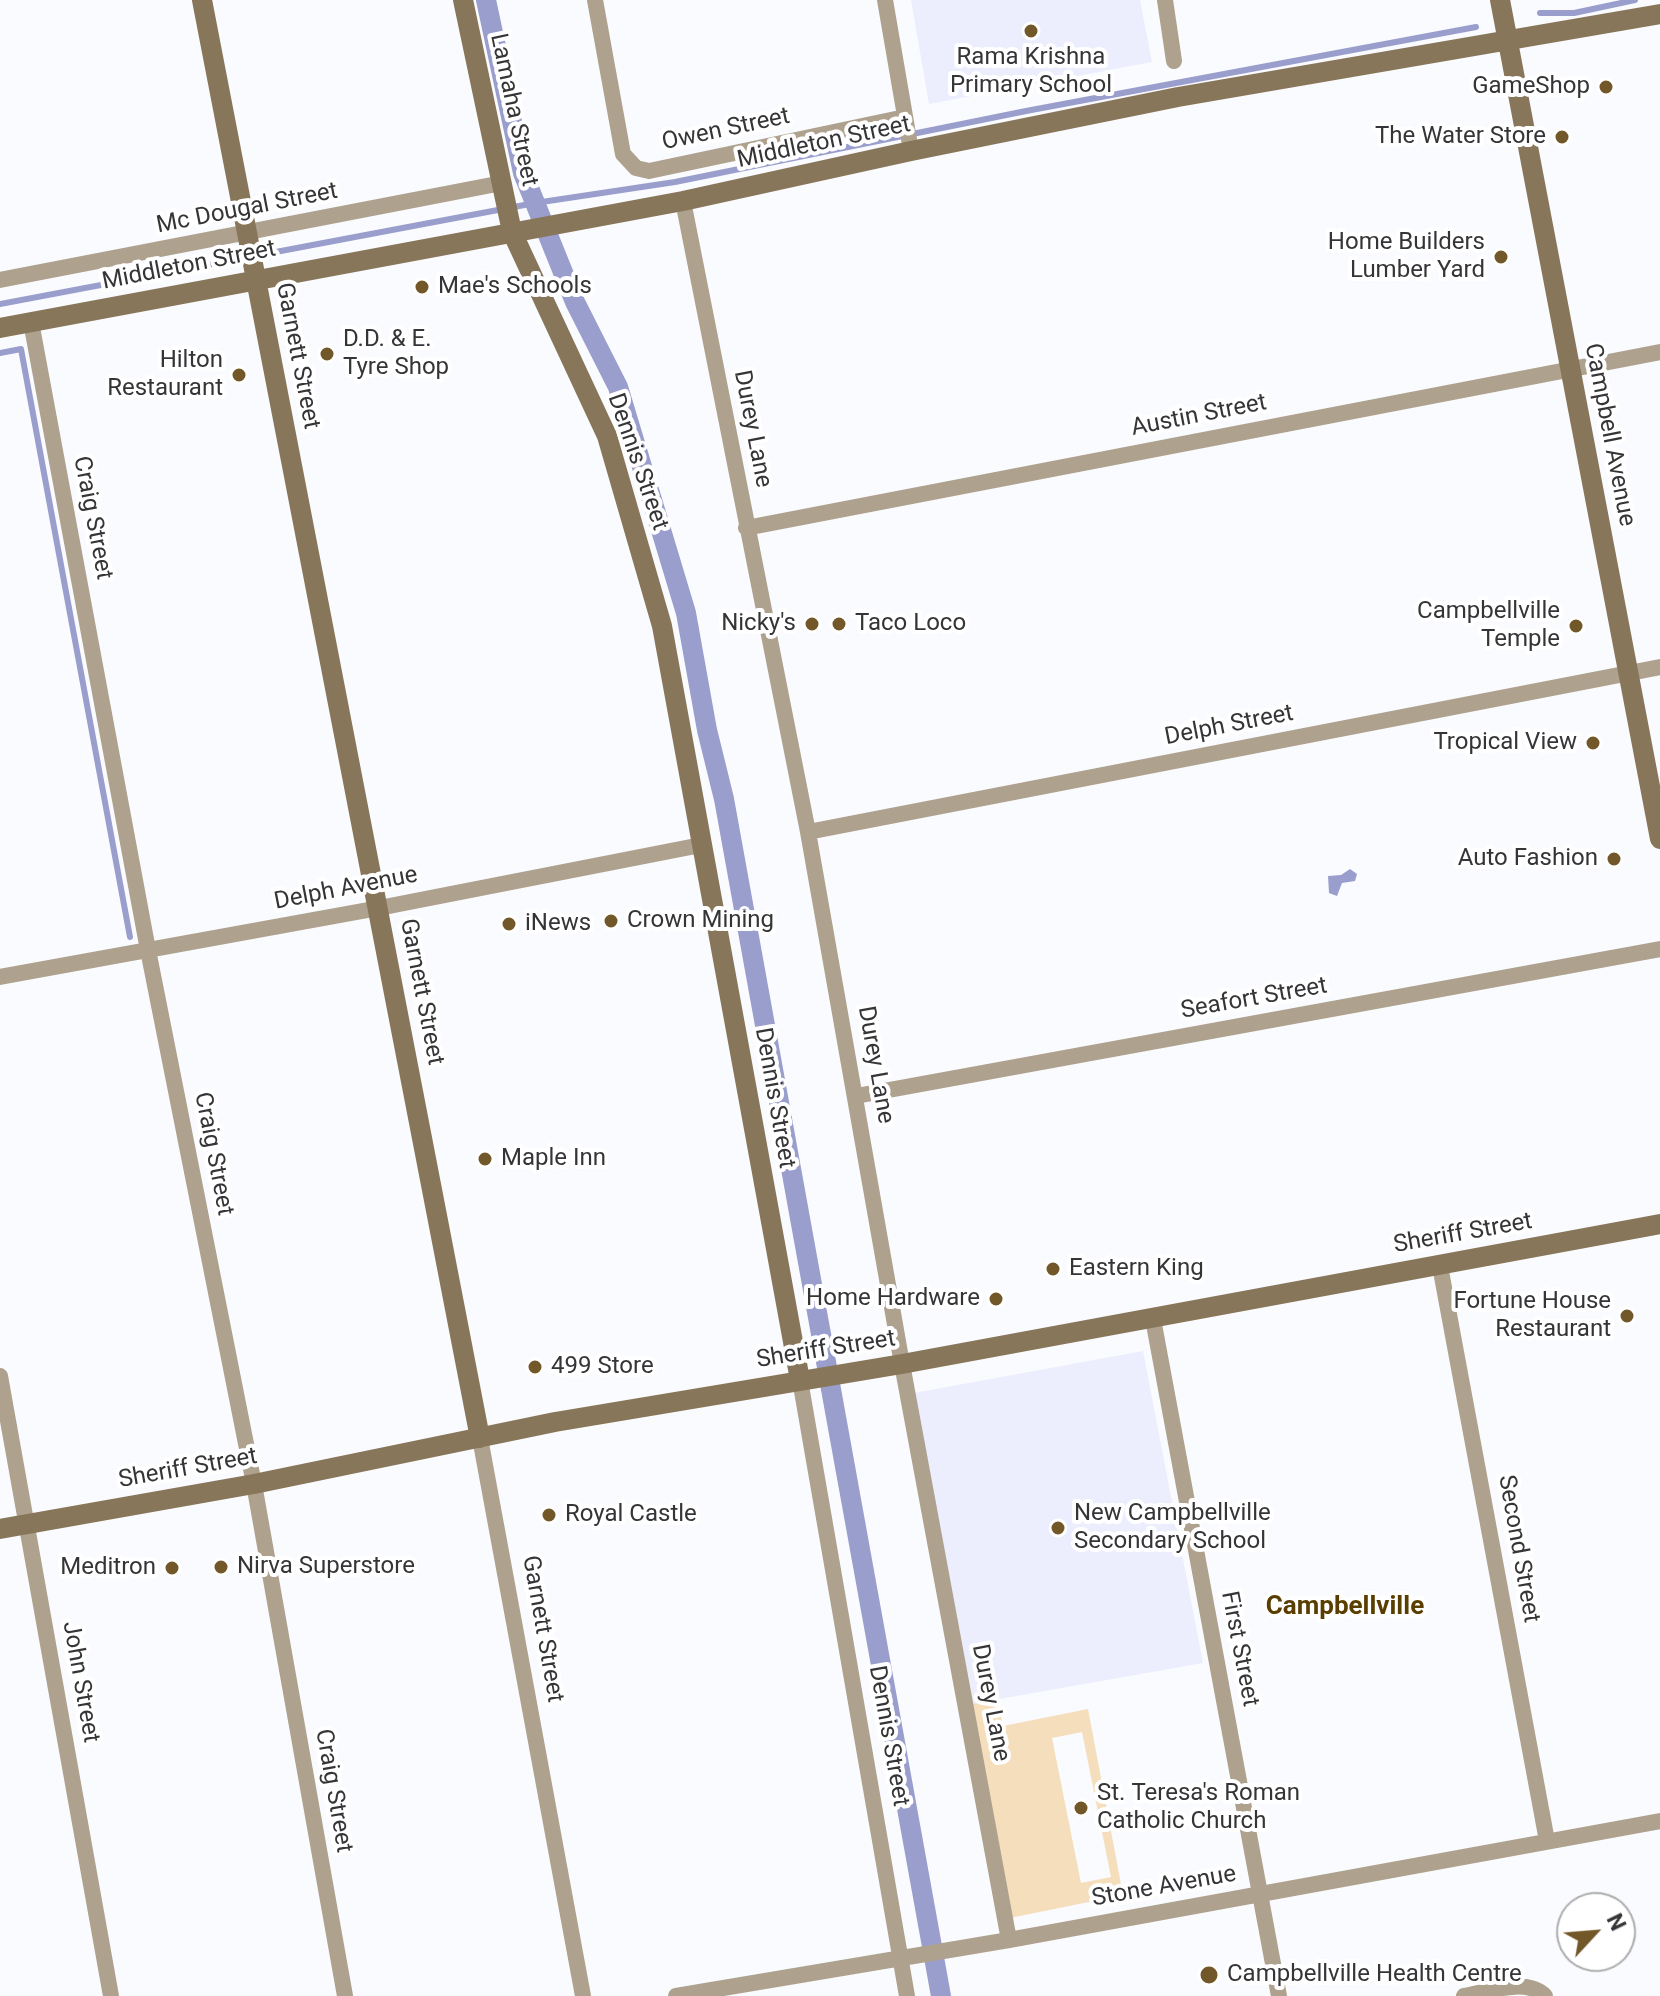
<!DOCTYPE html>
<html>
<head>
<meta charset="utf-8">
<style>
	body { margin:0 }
	#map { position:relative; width:1660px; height:1996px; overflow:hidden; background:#fafbfe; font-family:Roboto,sans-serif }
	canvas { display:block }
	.north { position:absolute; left:1556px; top:1892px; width:80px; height:80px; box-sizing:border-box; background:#fff; border:2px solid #aeaeaf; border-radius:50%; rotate:64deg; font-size:22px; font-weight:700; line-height:32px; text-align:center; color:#353538 }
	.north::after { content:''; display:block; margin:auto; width:28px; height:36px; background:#725729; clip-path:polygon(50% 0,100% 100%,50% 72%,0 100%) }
</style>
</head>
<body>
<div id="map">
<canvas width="1660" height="1996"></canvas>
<div class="north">N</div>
</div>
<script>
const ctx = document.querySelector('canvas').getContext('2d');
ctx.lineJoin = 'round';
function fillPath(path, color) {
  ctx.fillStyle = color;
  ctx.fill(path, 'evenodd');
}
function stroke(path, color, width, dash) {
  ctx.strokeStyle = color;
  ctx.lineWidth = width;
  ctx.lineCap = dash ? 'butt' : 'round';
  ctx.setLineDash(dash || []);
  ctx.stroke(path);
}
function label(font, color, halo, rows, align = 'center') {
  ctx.font = font + ' Roboto,sans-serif';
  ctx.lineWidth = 8;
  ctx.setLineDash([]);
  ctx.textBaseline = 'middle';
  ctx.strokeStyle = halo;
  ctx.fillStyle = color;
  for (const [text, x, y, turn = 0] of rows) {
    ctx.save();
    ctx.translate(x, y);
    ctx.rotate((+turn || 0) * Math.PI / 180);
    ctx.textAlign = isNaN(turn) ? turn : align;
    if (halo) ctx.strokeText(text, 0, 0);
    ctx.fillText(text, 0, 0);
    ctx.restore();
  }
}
fillPath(new Path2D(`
	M911,0H1140L1152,62L929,104Z
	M1143,1351L1203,1663L971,1704L914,1393Z`), '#eceefd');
fillPath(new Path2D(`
	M997,1700L1003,1726L1088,1709L1123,1895L1010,1918L971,1704ZM1082,1732L1111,1877L1081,1883L1052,1738Z`), '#f4debc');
fillPath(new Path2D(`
	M1350,869L1357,874L1355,881L1342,883L1337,896L1329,893L1328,876L1341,875Z`), '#9a9ecd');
stroke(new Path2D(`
	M1540,13H1574L1635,0
	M0,304L535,203L675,182L1026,111L1476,27
	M0,353L21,349L130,937`), '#9a9ecd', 6);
stroke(new Path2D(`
	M486,0L523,173L575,302L618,387L686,613L707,730L724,799L941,1996`), '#9a9ecd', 20);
stroke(new Path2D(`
	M595,0L623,154L636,168L649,171L905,117
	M885,0L911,151
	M1165,0L1174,61
	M683,201L808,832L902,1364L1009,1940
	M0,280L502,183
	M31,322L148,950L254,1484L345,1996
	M746,528L1660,352
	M808,832L1660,667
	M0,977L379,908L701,845
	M856,1096L1660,949
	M1440,1266L1547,1841
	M1153,1319L1279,1996
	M0,1376L111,1996
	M800,1380L907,1996
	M480,1438L583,1996
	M676,1996L1009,1940L1660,1821
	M1464,1996C1487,1992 1527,1977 1545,1996`), '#aea18e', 16);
stroke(new Path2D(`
	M202,0L480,1438
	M463,0L512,232L607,436L662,626L800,1380
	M1500,0L1660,839
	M0,328L683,201L911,151L1178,97L1660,14
	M0,1529L254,1484L555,1422L902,1364L1660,1224`), '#88765a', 20);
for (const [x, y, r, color] of [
	[1031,31,8,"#725729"],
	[1606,87,8,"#725729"],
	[1562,137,8,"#725729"],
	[1501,257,8,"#725729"],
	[422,287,8,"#725729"],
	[327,354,8,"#725729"],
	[239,375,8,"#725729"],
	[812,624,8,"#725729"],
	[839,624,8,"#725729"],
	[1576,626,8,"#725729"],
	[1593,743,8,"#725729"],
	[1614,859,8,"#725729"],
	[611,921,8,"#725729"],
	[509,924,8,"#725729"],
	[485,1159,8,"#725729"],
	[1053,1269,8,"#725729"],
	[996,1299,8,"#725729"],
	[1627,1316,8,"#725729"],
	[535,1367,8,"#725729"],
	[549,1515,8,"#725729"],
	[1058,1528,8,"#725729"],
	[221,1567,8,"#725729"],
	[172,1568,8,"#725729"],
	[1081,1808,8,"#725729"],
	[1209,1975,10,"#725729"]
]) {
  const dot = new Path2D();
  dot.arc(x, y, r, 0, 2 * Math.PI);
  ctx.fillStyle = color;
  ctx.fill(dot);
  stroke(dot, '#fff', 3);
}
label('24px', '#353538', '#fff', [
	["Rama Krishna",1031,58,"center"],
	["Primary School",1031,86,"center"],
	["GameShop",1590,87,"right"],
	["The Water Store",1546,137,"right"],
	["Home Builders",1485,243,"right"],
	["Lumber Yard",1485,271,"right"],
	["Mae's Schools",438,287],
	["D.D. & E.",343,340],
	["Tyre Shop",343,368],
	["Hilton",223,361,"right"],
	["Restaurant",223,389,"right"],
	["Campbellville",1560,612,"right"],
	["Temple",1560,640,"right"],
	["Nicky's",796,624,"right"],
	["Taco Loco",855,624],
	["Tropical View",1577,743,"right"],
	["Auto Fashion",1598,859,"right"],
	["Crown Mining",627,921],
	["iNews",525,924],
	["Maple Inn",501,1159],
	["Eastern King",1069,1269],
	["Home Hardware",980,1299,"right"],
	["Fortune House",1611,1302,"right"],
	["Restaurant",1611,1330,"right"],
	["499 Store",551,1367],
	["New Campbellville",1074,1514],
	["Secondary School",1074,1542],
	["Royal Castle",565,1515],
	["Nirva Superstore",237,1567],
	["Meditron",156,1568,"right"],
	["St. Teresa's Roman",1097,1794],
	["Catholic Church",1097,1822],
	["Campbellville Health Centre",1227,1975]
], 'left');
label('24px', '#353538', '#fff', [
	["Lamaha Street",513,110,78],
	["Owen Street",726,130,-12],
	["Middleton Street",824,143,-12],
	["Mc Dougal Street",247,209,-11],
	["Middleton Street",189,266,-11],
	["Garnett Street",297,356,79],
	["Austin Street",1199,416,-11],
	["Durey Lane",752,429,79],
	["Campbell Avenue",1609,435,79],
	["Dennis Street",637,462,71],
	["Craig Street",92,518,79],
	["Delph Street",1229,726,-11],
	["Delph Avenue",346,889,-11],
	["Garnett Street",421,992,79],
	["Seafort Street",1254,999,-10],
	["Durey Lane",875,1065,80],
	["Dennis Street",774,1098,80],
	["Craig Street",213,1154,79],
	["Sheriff Street",1463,1234,-10],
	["Sheriff Street",826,1350,-9],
	["Sheriff Street",188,1469,-10],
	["Second Street",1518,1549,80],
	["Garnett Street",542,1629,80],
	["First Street",1239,1649,79],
	["John Street",80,1682,80],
	["Durey Lane",990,1703,79],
	["Dennis Street",888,1736,80],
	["Craig Street",333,1791,80],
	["Stone Avenue",1164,1887,-10]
]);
label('bold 26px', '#5a3e00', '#fff', [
	["Campbellville",1345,1607]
]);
</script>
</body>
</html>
